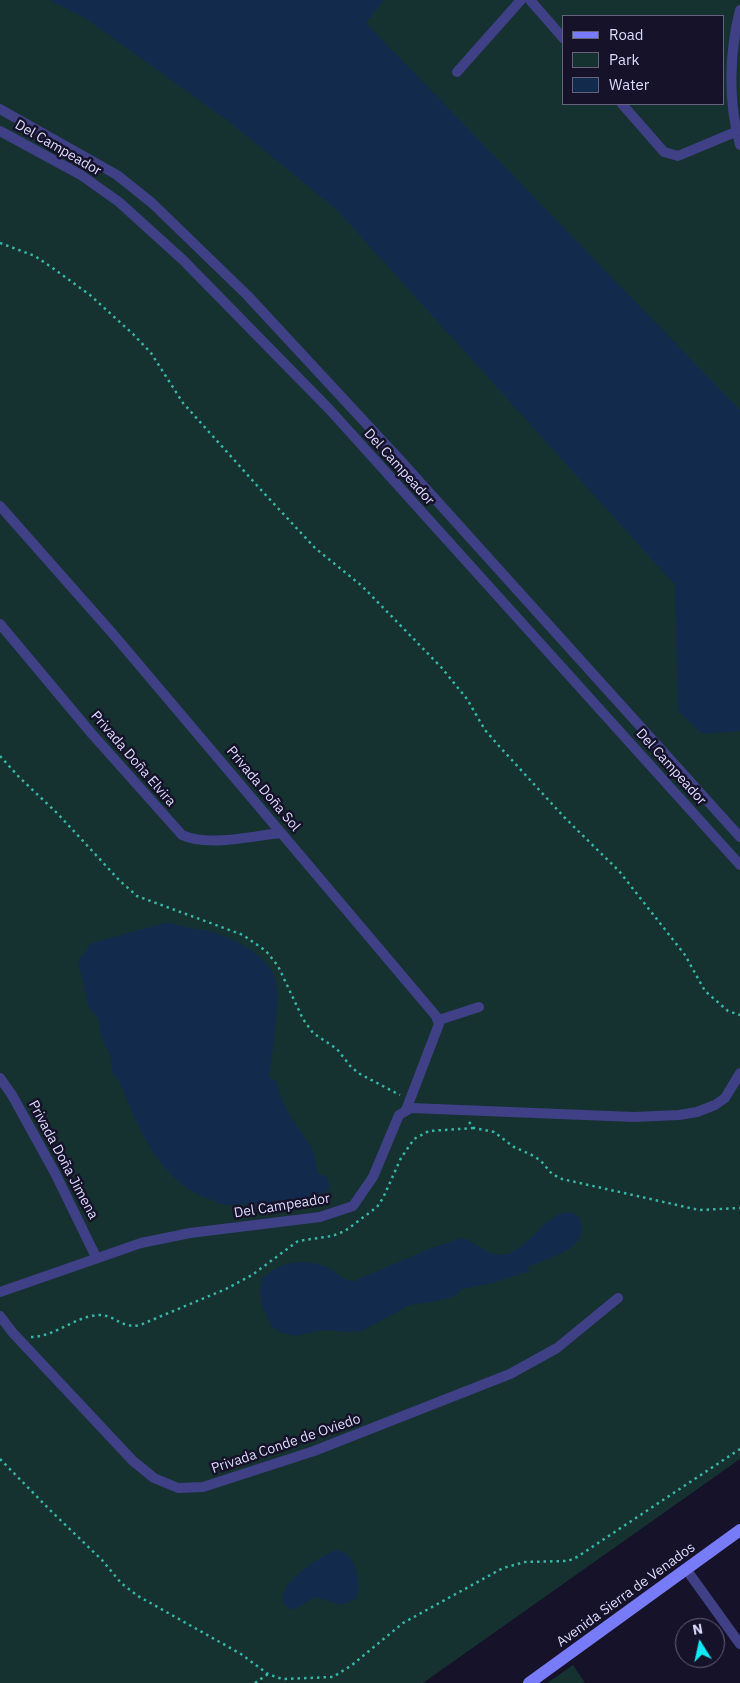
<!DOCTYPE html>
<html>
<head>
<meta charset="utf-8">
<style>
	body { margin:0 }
	#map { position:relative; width:740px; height:1683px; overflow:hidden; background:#151229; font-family:"IBM Plex Sans",sans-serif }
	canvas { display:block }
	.legend { position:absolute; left:562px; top:15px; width:162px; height:90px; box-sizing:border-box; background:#151229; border:1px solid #65627e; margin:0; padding:6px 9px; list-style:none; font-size:15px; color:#dddbfd }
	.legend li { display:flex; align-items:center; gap:10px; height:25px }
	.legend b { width:25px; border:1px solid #65627e }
	.north { position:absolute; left:675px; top:1618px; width:50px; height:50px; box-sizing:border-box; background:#151229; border:1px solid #65627e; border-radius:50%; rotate:350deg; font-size:14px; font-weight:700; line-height:20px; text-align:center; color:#dddbfd }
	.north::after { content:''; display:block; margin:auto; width:18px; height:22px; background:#11e9f3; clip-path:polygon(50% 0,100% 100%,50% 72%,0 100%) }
</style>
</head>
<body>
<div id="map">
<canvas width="740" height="1683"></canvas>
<ul class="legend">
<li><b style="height:6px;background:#777bf8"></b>Road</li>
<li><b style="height:14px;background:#153230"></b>Park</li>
<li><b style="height:14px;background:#122b4d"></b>Water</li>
</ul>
<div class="north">N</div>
</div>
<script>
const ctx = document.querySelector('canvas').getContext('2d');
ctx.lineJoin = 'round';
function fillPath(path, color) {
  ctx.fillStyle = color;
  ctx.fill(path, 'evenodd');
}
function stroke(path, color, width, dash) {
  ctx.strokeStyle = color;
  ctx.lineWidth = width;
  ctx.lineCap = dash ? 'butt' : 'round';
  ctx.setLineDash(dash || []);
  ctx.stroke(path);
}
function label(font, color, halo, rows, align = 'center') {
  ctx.font = font + ' "IBM Plex Sans",sans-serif';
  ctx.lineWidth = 5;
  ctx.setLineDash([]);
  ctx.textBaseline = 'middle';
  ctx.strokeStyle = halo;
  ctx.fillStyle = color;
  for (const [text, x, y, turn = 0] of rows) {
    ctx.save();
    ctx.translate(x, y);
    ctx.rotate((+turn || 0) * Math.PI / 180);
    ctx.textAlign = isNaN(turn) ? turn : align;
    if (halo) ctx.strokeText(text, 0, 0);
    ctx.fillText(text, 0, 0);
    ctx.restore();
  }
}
fillPath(new Path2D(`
	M0,0H740V1459L423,1683H0ZM564,16H724V104H564Z
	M573,1665L585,1683H547Z`), '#153230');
fillPath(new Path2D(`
	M49,0H384L366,23L740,410V731L702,734L678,711L675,585L337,210L232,124L85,18Z
	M164,923C172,923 175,924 182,926C191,929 200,929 209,931C232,937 267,954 275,978C282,998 272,1054 269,1077L277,1082C281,1109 300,1127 313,1150C316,1157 316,1166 318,1173L329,1179V1190C312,1200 289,1199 270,1202C256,1203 241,1205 228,1205C220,1204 213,1201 206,1198C156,1178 138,1125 118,1079L113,1075L110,1054L101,1037L98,1018L89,1008L78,961L92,943Z
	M567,1212C574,1213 579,1215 581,1223C588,1250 547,1258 528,1267L530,1271L488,1284L462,1289L455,1296L437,1301L410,1305L362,1331L350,1332L322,1330L296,1336L282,1333L272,1327L262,1306L260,1290L262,1279C279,1261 304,1258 327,1267C338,1271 342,1281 354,1281L429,1249L462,1238C474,1242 488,1254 498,1255C527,1256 540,1216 567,1212Z
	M337,1550C358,1555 360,1580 357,1598L342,1605L315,1597L293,1610C258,1596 320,1555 337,1550Z`), '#122b4d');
stroke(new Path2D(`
	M0,243L35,256L54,269L90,295L133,334L151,353L183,403L262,491L315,548L362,586L441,667L467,699L485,730L499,746L564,817L619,871L685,955L705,991L728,1011L740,1015
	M0,756L19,777L58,814L120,881L137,896L243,935L266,951L278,966L303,1019L313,1033L337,1049L351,1067L360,1074L400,1095
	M469,1122L474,1128L494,1132L514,1147L534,1156L541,1161L552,1174L562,1179L699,1210L740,1208
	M31,1337C55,1337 75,1316 99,1315C116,1315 121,1329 140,1325L226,1289L252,1275L298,1241L332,1236L345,1231L377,1207L383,1198L401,1158L414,1139L429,1131L474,1128
	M0,1459L50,1510L102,1560L121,1583L138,1596L241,1654L268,1674L282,1679L333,1677L352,1665L403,1623L503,1568L525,1562L568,1561L577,1557L740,1449
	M255,1683L268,1674`), '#37b6a7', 2.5, [2.5, 4]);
stroke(new Path2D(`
	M530,0L564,39
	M740,10C729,53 728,102 740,145
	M457,72L521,0
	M622,104L664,152L678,156L740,130
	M0,109L117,175L152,203L247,295L399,459L740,837
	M0,131L81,175L119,202L183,260L330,410L740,865
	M0,506L113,634L436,1016L439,1024L406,1110
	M0,624L92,734L182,835C208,847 252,836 281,833
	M439,1020L479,1007
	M0,1078L12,1095L55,1173L96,1257
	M0,1292L141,1243L190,1233L320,1217L353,1206L373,1177L399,1115L411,1108L634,1117L679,1115L697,1112L715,1105L725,1098L740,1073
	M0,1316L13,1333L133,1461L154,1478L178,1488L203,1487L314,1451L510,1374L557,1348L618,1298
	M686,1569L740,1644`), '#3f4085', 10);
stroke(new Path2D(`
	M529,1683L740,1530`), '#777bf8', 12);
label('14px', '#dddbfd', '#151229', [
	["Del Campeador",58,148,30],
	["Del Campeador",399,467,48],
	["Privada Doña Elvira",133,759,49],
	["Del Campeador",671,767,48],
	["Privada Doña Sol",263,789,50],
	["Privada Doña Jimena",63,1160,62],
	["Del Campeador",282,1206,-9],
	["Privada Conde de Oviedo",286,1444,-19],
	["Avenida Sierra de Venados",626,1595,-36]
]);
</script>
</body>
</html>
